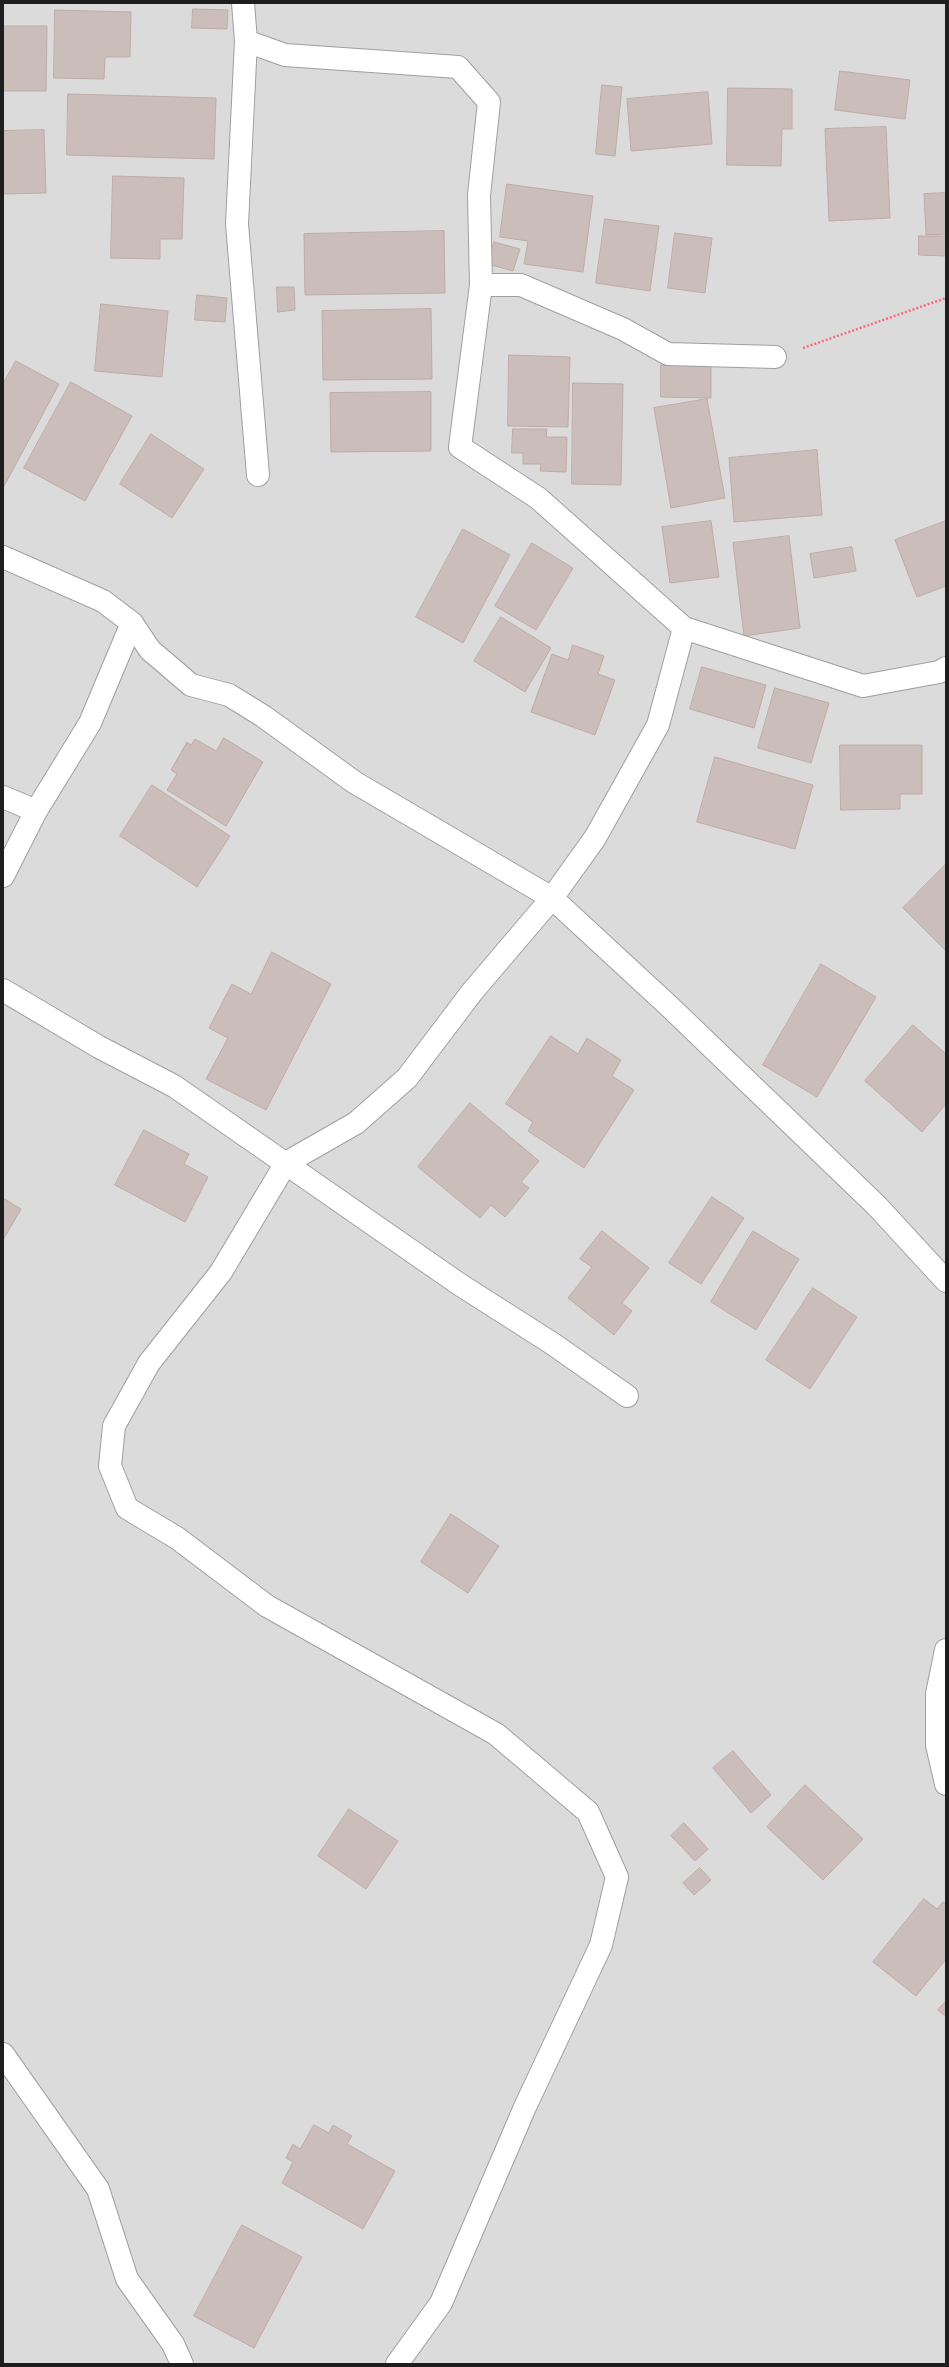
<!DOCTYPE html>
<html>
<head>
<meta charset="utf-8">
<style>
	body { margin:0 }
	#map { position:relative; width:949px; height:2367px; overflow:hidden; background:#efe8e4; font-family:"Fira Sans Condensed",sans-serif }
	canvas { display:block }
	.frame { position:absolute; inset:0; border:4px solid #1e1e1e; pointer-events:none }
</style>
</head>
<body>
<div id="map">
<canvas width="949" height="2367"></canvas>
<div class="frame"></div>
</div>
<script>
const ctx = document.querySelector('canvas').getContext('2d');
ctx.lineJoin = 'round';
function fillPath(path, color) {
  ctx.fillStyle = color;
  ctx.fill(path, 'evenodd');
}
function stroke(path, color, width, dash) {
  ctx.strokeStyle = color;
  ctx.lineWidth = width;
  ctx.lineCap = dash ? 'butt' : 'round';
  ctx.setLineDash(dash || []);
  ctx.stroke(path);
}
fillPath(new Path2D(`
	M3,3H946V2364H3Z`), '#dcdbdb');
const building = new Path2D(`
	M193,9L228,10L227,29L192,28Z
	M55,10L131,12L130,57H105L104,79L54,78Z
	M3,26H47L46,91H3Z
	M840,71L910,80L905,119L835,110Z
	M602,85L622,87L615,156L596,154Z
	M728,88L792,89V129H782L781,166L727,165Z
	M708,92L712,144L631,151L627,99Z
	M68,94L216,98L214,159L67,155Z
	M886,127L890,218L829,221L825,129Z
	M44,130L46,193L3,194V131Z
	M113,176L184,178L182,239H160V259L111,258Z
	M507,184L593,196L583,272L524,264L528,241L500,237Z
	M946,193V234L926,235L924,194Z
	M605,219L659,226L650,291L596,283Z
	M444,231L445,293L305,295L304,234Z
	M675,233L712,238L705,293L668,288Z
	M919,236H946V256L919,255Z
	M494,242L520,249L513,271L488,264Z
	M277,287H294L295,310L278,312Z
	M197,295L227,298L225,322L195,320Z
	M101,304L168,311L162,377L95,371Z
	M431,309L432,379L323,380L322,311Z
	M509,355L570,357L568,427L508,426Z
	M16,361L59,384L3,488V384Z
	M661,365H711V398L661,397Z
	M71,382L132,416L85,501L24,468Z
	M573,383L623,384L621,485L572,484Z
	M431,392V451L331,452L330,393Z
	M707,399L725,498L671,508L654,408Z
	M513,429H547L546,437H567L566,472L540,471L541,464H523V453H512Z
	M151,434L204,469L172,518L120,484Z
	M817,450L822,515L734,522L729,458Z
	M711,521L719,577L670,583L662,527Z
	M946,521V586L917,597L895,540Z
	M463,529L510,555L463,643L416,617Z
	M789,536L800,628L744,636L733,543Z
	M532,543L573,568L536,630L495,606Z
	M852,547L856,571L814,578L810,554Z
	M501,617L551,648L525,692L474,661Z
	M573,645L604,656L598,674L615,680L595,735L531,712L552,654L568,660Z
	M702,667L766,685L754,728L690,709Z
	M775,688L829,703L811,763L758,748Z
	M224,738L263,762L226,826L167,790L177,774L171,770L187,742L191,745L195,739L216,751Z
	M840,745H922V794H900V809L841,810Z
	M715,757L813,785L795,849L697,822Z
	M152,785L230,836L197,887L120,836Z
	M946,864V951L903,908Z
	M272,952L331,984L266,1110L206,1079L228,1038L209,1028L232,984L251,994Z
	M821,964L876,997L817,1097L763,1065Z
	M913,1025L946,1054V1104L922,1132L865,1081Z
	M551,1036L578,1054L587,1038L621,1060L612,1076L634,1090L584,1168L528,1131L533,1122L506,1104Z
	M470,1103L539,1161L521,1182L529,1188L505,1217L491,1205L480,1218L418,1167Z
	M144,1130L189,1154L184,1164L208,1177L185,1222L115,1185Z
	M712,1197L744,1218L701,1284L669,1263Z
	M3,1198L21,1209L3,1240Z
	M602,1231L649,1268L622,1303L632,1311L614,1335L568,1298L592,1267L580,1259Z
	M753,1231L799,1259L756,1330L711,1302Z
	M813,1288L857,1317L810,1389L766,1360Z
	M451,1514L499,1546L468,1593L421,1562Z
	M733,1751L771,1795L751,1813L713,1768Z
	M805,1785L863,1839L823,1880L767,1827Z
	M349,1809L398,1841L366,1889L318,1856Z
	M684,1823L708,1849L695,1861L671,1836Z
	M700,1868L711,1880L694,1895L683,1883Z
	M924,1899L937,1909L943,1902L946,1904V1959L916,1996L873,1962Z
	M946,2001V2017L938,2010Z
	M314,2125L329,2133L333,2125L352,2136L347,2144L395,2171L363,2229L282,2183L293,2162L286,2158L293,2144L300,2149Z
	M242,2225L302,2257L254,2348L194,2316Z`);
fillPath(building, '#cbbdba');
stroke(building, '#c1aba6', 1);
const street = new Path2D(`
	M243,3L246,41L285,55L458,67L489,102L479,195L481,285H521L623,329L668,354L775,357
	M246,41L237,224L258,475
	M481,285L460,447L538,498L684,628L863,686L939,672L946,668
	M3,557L103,601L132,623L150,650L191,685L229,695L263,716L354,782L552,898L670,1007L877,1206L946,1281
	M3,797L36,811
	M3,876L36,811L90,723L132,623
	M3,990L99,1047L174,1086L459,1284L553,1344L627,1396
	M946,1650L937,1694V1745L946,1784
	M3,2054L98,2189L127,2279L173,2344L182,2364
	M397,2364L441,2303L525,2107L601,1945L617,1877L588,1812L496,1734L267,1606L177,1538L127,1508L110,1466L114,1426L149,1363L221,1272L286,1163L356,1123L407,1078L472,992L552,898L595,838L658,725L684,628`);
stroke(street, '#9f9f9f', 24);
stroke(new Path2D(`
	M803,348L946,298`), '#fc687d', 2.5, [2, 2]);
stroke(street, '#fff', 22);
</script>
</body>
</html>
